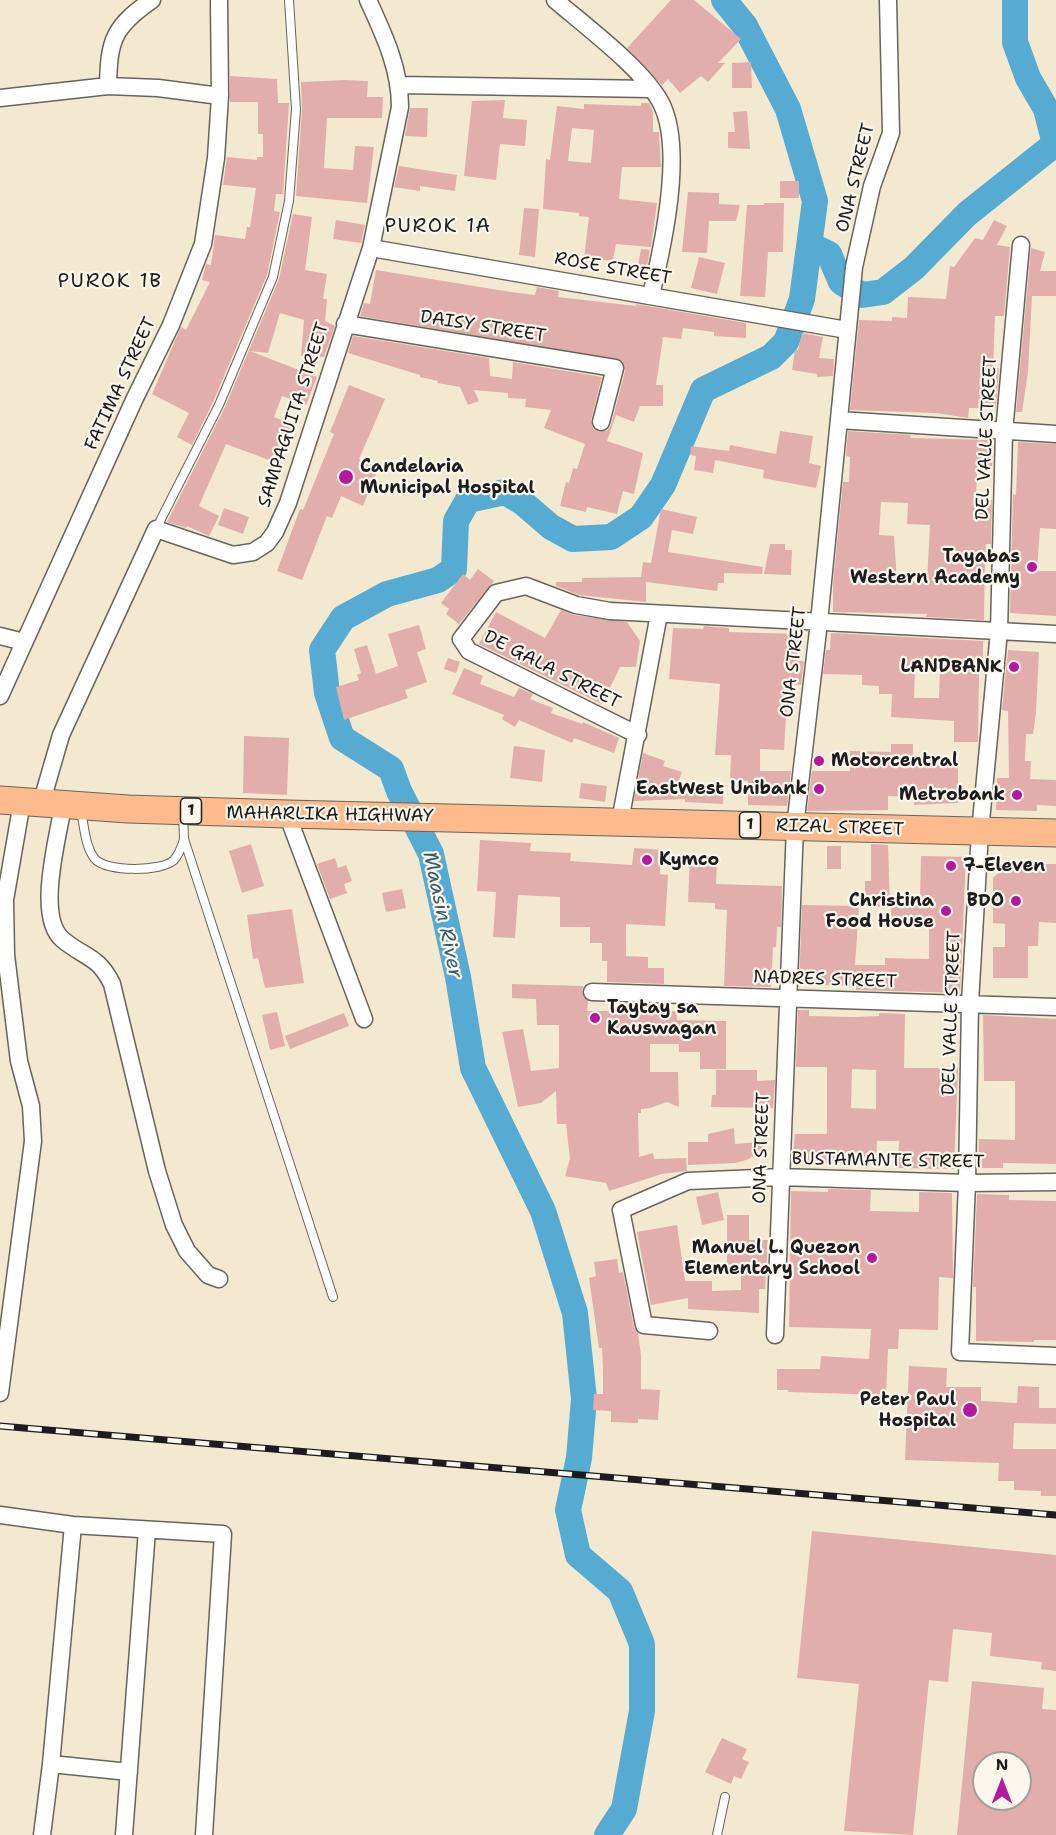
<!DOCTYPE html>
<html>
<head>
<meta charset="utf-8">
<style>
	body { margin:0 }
	#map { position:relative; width:1056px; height:1835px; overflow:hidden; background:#f3e9d0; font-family:"Shantell Sans",sans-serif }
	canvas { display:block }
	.north { position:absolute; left:972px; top:1751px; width:60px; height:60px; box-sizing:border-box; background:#fbf7ec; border:2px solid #a29f99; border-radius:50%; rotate:0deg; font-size:16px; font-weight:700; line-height:24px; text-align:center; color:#1c1c1c }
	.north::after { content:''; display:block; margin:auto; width:21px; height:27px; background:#b5179e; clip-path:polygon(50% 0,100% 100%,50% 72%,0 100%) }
</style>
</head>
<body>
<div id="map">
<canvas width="1056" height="1835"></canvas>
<div class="north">N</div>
</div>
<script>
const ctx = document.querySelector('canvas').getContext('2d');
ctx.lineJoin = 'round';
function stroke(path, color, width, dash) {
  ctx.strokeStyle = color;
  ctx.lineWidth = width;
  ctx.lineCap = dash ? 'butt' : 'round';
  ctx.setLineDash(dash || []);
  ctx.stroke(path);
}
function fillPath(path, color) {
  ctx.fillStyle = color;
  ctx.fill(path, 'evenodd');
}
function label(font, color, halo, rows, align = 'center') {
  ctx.font = font + ' "Shantell Sans",sans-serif';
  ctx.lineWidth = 4.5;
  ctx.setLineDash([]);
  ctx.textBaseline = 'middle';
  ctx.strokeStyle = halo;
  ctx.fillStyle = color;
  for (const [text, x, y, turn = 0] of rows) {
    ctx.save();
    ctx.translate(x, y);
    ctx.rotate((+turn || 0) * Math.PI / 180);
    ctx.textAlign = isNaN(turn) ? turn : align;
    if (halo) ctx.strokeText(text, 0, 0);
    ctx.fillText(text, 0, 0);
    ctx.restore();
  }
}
stroke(new Path2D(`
	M810,245L829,254L841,282L862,295L883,292L914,268L967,214L1055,144L1046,109L1028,78L1015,42V0
	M607,1835L624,1809L642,1711V1644L620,1591L578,1555L568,1510L579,1458L584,1399L575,1313L543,1211L473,1068L458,977L431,854L399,791L391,769L342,738L327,693L322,650L343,618L387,594L438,580L454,569L456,521L468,500L505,492L522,502L551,527L573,539L611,537L641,517L663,485L703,390L771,357L786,342L802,299L815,201L788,109L745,26L724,0`), '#56abd2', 26);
fillPath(new Path2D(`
	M671,0H694L741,39L718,63H725L708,82L701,76L680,93L668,79L662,85L627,48Z
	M751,62L752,88H732V63Z
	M230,76L277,79L278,103H289L283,194H276L274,211L280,212L267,275L213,402L192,445L177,437L189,413L152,394L181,327L186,330L210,282L202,280L206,264L211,265L215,235L245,239L247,227H250L256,188L223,185L227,157L257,160V157H263V134H258V102H230Z
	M345,80L368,81L367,97H383L382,118H327L324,168L353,170L355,146L374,147L367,203L296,196L302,109L301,82Z
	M505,100L503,118L527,120L525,146L500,144L496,180L464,176L472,101Z
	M641,103H649L653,112V132H659L661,167H622L619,199L657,203L651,247L616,244L613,261L584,258L589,217L579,216V213L543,209L546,159L550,160L557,106L584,109V104L641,106ZM572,128L594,130L591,163L568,161Z
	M410,108H428L427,137L405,136Z
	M747,111L750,149L728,148V132H735L733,112Z
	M399,166L457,175L455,191L420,186V191L394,187Z
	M780,181H799V198H780Z
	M688,192L719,193V204L740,205L736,221H709L707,253L682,252Z
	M764,203H784L783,252H768L765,297L740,296L747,205H764Z
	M524,208L539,209L535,257L519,255Z
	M293,214L312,217L305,270L327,274L323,299H327L325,321L335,326L324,357L301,356L304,320L280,313L268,353L250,351L317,377L306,405L282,396L274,417L292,424L277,463L226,444L199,506L219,516L209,536L187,526L186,528L167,522L225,407L279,279Z
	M336,220L365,225L361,243L333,239Z
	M994,220L1007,226L997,245L1010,247L1004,316H995L993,368H999L996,408H969L968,418L936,413L850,410L859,320L892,321V317L907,318L908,297L946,299L950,266L954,267L975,238L983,240Z
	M1031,248L1045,252L1040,271H1056V296H1032L1028,372L1022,412H1016Z
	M641,249L650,250L647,267L638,265Z
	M699,257L725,263L717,294L691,288Z
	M376,270L511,292L535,295L537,287L559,291L558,297L636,306V304L746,323V338L714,336V332L683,328L681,339L663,337L656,385H663V406H640L634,422L616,415L607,441L643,453L634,494L623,491L617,514L587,507L586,512L560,506L566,482L569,483L573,468L577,469L585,444L544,428L551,410L525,407L526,399L508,398V393L474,390L479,401L468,405L460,387L437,383L438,381L420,377V375L348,353L353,336L489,358L490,376L512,379L513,362L602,377L591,420L593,429L599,432L608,430L611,425L625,371L622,361L360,316L364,303L370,304Z
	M802,333L823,337L819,358L834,359L833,376L817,377V374L792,370L795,350H798Z
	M349,385L385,399L359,459L379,467L363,506L341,496L332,518L327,516L302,580L277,571L300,509L303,510L334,434L330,432Z
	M780,431L813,436L809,463L821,466L816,488L763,478L764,470L715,460L713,473L694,470L696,456L690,455L691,446L729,451L730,445L776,454Z
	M848,431L911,435L910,438L993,440L992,468L977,467L976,500H992L991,544H986L985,558L984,620L926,617L927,614L833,612V584L843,482H849L850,457L846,456ZM881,502L908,503L907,524L930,525L927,582H897L894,536L879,535Z
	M1018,442L1056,444V529L1040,528L1037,571H1056V616L1010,613L1013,494L1016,495Z
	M224,508L249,517L243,534L218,525Z
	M661,509L697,517L693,534L672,530L668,552L763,567L762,574L724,573V583H718L717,591L646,582V602L579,595L556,586V582H582V578L641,577L643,562L651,563Z
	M770,544H785V550H792L791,575L764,574Z
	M478,569L494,581L459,624L446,614L449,609L441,603L463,574L470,580Z
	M561,610L574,615L627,622L640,641L636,667H620L602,704L479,644L496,612L545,638Z
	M419,625L426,649L417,652L427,682L405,690L408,698L344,720L336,687L359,680L357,675L361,673L354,649L367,645L376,674L398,666L388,634Z
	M704,626L729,628V632L798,634L797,661H804L801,685L788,684L784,750L760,749V771H791L787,806L748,805V781L730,780L731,755H715L720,684L669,679L673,628L703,629Z
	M831,633L983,641V672H979L978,742H954V721L891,717L892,694H879V686L862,685V675L823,674L826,650H830ZM915,668H940L939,698H914Z
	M1008,650L1039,652L1036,712L1033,734H1026L1025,761H1031L1030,779L1056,780V806L1037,805V811L996,810L997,778H1009L1008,711L1002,710Z
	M448,658L460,662L456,673L444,669Z
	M464,668L483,676L480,684L514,697L519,688L533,694L530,699L553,708L551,713L582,724L583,722L619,738L614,753L574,738L572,743L519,720L515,727L502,719L504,715L452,694Z
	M244,736L289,738L287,795L243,793Z
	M891,744H913V758H958V803L914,805V797L888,796V810L807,811L812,771H850V751L891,752Z
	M514,746L545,750L542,782L510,778Z
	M643,753L665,761L663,766L682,772L676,788H704V785H723V804L685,802V799L634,801Z
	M581,783L607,786L605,802L579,798Z
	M480,840L531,843L530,851L571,853L570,861L632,865L634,848L661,850L660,874L668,875L665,926L626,924V956L648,957V968H664V984L607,982V961H602V943H590V927H560V897L518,895L515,938L493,937L496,892L477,891Z
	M251,844L264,886L242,893L229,851Z
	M871,844L888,845L890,907L865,906V881H871Z
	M827,846H841V869H827Z
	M690,856L717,857L716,884L782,886L781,927H777L776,947H773L771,987L724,986L727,910L715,909V903L688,902Z
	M921,856L966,857L960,993L856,990V986L799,984L802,905L859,906L855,965H885V958L929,959V924L891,921V900L920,901Z
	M335,858L338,868L346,865L352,881L344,884L347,893L330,899L317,864Z
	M1008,864H1056V923L1039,922L1038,946H1028V978H993V947H1005V924L993,923V878Z
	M402,889L406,908L386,912L382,893Z
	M292,909L304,983L265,988L258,958L253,959L247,915Z
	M512,984L583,986L582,992L588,1001L587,1011H676L677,1020L726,1021V1069H700V1052H679V1044H650V1072H678L679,1107L667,1102L650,1108L641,1109V1113H638L639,1157L653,1153L654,1159L686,1158L687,1171L662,1174L609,1191L606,1183L565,1176L570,1159L566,1124H557L556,1091L541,1103L518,1107L502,1032L523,1029L531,1071L559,1068V1025H537L536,999L512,998Z
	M798,1010H809V1016L855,1017L879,1016V1013L905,1014L904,1068H958L954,1169L898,1168L899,1141H877L876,1163H792L795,1134H826L827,1132V1067H796ZM852,1069L876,1070V1109L851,1108Z
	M277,1012L285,1046L270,1050L262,1015Z
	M344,1013L349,1026L290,1049L285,1036Z
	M983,1015L1056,1019V1164L1003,1163V1168H978L979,1139L1015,1140V1081H984Z
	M716,1070H757V1081L775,1080L773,1108L711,1107L712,1095H716Z
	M734,1128L735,1144L769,1141L749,1159L736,1163L688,1165V1142H708V1134Z
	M828,1189L871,1190L870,1211L919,1212V1192L952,1193L953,1278L939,1277L938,1330L899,1329L898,1349H888L886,1395L788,1392V1390H777V1369H820L821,1356L869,1359L871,1329L789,1327L791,1191L828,1192Z
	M718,1192L724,1220L702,1225L696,1197Z
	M977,1194L1009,1195V1200L1056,1201V1340H1034V1342L976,1341V1287H973Z
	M727,1215H749V1240H768L765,1289H759V1313L688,1309V1298L651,1305L637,1232L677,1225L685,1281H712V1291L741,1290V1265H727Z
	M617,1259L619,1273L623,1272L634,1327L638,1333L641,1355V1389L660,1390L658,1420L638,1419V1423L611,1422V1411L593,1410L594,1394H603V1370L602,1348H599L589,1278L596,1276L594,1262Z
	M909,1366L947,1368L946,1387H981V1401L1017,1403L1018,1386L1039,1387V1408H1056V1424L1014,1423L1013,1449H1056V1496H1041V1491L1014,1490V1481H998L999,1463L905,1460Z
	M812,1531L1056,1555V1671L1041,1669L1042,1662L990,1656L992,1633L953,1629L948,1682L929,1680L913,1835L844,1831L859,1684L797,1678Z
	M972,1681L1044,1688L1042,1709L1056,1710V1835H957ZM984,1763H1020V1799H984Z
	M722,1738L747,1749L742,1759L749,1762L741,1779L734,1776L731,1784L705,1772Z`), '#e2aeab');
const lane = new Path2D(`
	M156,529L219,405L273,277L289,201L296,109L289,0
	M81,810C84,825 85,847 95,859C106,872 162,872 174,860C179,854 182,846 184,839
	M183,814L184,839L333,1297
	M717,1835L725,1797`);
const street = new Path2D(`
	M152,0C113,27 109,40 108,86L158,88L220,96
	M555,0C584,25 646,71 662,105C684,152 663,246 651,295
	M400,85L651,89
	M0,98L108,86
	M1021,245L1004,432L999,631L980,832L970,1003L967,1183L960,1352L1056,1356
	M371,248L847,330
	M345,324L615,368L601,422
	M839,420L1056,434
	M0,636L24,642
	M0,696L135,398L171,325L203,244L216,158L220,96L219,0
	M638,735L469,651L461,639L496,593L526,586L576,605L610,611L1056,634
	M41,804L61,735L156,529L233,555L253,552L267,543L275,532L288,503L371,248L400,107C400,68 384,35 368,0
	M63,806C58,837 36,916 62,939C84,958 98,955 112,984L157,1171L174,1225L187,1251L208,1275L219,1279
	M287,814L364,1019
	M620,821L659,614
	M592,992L1056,1007
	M709,1331L644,1325L621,1210L688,1181L780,1177L967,1183L1056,1182
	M775,1335L795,827L819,622L854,267L872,186L891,133L888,0
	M0,1393L33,1141L31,1106L19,1061L6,955L5,900L22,802
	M0,1515L73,1525L223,1534L204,1835
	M51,1764L129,1772
	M42,1835L51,1764L73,1525
	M124,1835L147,1530`);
const primary = new Path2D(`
	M0,800L128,809L287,814L1056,833`);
stroke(lane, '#67645b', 10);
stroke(street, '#67645b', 19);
stroke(primary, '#67645b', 29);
stroke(lane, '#fff', 8);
stroke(street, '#fff', 16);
stroke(primary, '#fcba8d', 27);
const rail = new Path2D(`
	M0,1426L1056,1515`);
stroke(rail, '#1c1c1c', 7);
stroke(rail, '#fbf7ec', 4.5, [14]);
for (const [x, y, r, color] of [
	[346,477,8,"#b5179e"],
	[1032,567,6,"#b5179e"],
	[1014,667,6,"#b5179e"],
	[819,761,6,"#b5179e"],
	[819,789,6,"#b5179e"],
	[1017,795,6,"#b5179e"],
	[647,860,6,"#b5179e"],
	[951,866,6,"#b5179e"],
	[1016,901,6,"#b5179e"],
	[946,911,6,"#b5179e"],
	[595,1018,6,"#b5179e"],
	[872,1258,6,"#b5179e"],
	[970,1410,8,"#b5179e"]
]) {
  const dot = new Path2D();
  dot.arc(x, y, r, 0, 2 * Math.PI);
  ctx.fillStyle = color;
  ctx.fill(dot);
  stroke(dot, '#fbf7ec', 2);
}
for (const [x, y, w] of [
	[191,811,21],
	[750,825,21]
]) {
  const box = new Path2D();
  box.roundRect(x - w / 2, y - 13, w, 26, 4.5);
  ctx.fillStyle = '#fbf7ec';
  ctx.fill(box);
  stroke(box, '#1c1c1c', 1.5);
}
label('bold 16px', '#1c1c1c', null, [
	["1",191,811],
	["1",750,825]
]);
label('18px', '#1c1c1c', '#fbf7ec', [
	["ONA STREET",856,178,-76],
	["ROSE STREET",613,269,10],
	["DAISY STREET",483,327,9],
	["FATIMA STREET",121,384,-65],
	["SAMPAGUITA STREET",294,415,-72],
	["DEL VALLE STREET",987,438,-87],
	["ONA STREET",794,662,-83],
	["DE GALA STREET",552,670,27],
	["MAHARLIKA HIGHWAY",330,815,1],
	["RIZAL STREET",840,828,2],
	["NADRES STREET",825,980,2],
	["DEL VALLE STREET",952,1013,-88],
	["ONA STREET",762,1148,-88],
	["BUSTAMANTE STREET",888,1161,1]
]);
label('bold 18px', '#1c1c1c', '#fbf7ec', [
	["Candelaria",360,467,"left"],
	["Municipal Hospital",360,488,"left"],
	["Tayabas",1020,557],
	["Western Academy",1020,578],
	["LANDBANK",1002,667],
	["Motorcentral",831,761,"left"],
	["EastWest Unibank",807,789],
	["Metrobank",1005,795],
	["Kymco",659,860,"left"],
	["7-Eleven",963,866,"left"],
	["Christina",934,901],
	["Food House",934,922],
	["BDO",1004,901],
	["Taytay sa",607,1008,"left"],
	["Kauswagan",607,1029,"left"],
	["Manuel L. Quezon",860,1248],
	["Elementary School",860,1269],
	["Peter Paul",956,1400],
	["Hospital",956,1421]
], 'right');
ctx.letterSpacing = '1.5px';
label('20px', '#1c1c1c', '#fbf7ec', [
	["PUROK 1A",438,227],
	["PUROK 1B",110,282]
]);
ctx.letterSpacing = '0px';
label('italic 20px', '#365c6e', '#fbf7ec', [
	["Maasin River",442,915,78]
]);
</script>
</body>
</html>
